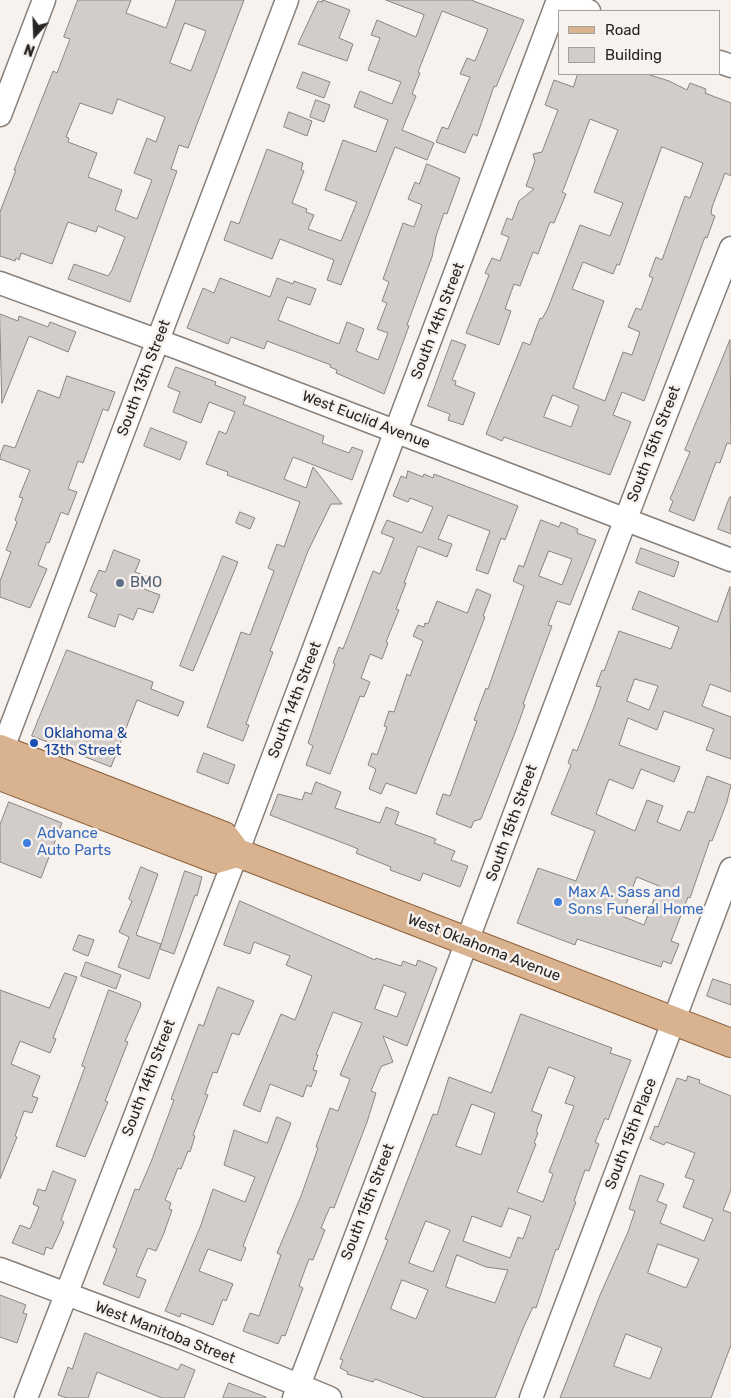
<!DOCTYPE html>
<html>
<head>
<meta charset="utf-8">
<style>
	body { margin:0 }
	#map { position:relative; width:731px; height:1398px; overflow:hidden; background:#f8f2ee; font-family:Rubik,sans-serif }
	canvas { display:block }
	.legend { position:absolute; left:558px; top:10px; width:162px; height:65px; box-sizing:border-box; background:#f8f2ee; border:1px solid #a4a09d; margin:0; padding:6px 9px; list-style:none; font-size:15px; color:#272523 }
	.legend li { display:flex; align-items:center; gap:10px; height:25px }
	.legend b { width:25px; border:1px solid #a4a09d }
	.north { position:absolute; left:10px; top:10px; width:50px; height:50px; -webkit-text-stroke:4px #f8f2ee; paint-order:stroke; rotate:200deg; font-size:14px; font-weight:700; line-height:20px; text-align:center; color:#272523 }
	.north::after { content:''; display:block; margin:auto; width:18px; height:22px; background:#272523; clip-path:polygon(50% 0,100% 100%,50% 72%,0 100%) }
</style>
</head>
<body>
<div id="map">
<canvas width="731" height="1398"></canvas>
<ul class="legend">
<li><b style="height:6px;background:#d9b290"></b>Road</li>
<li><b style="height:14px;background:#d2cdc8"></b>Building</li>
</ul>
<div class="north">N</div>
</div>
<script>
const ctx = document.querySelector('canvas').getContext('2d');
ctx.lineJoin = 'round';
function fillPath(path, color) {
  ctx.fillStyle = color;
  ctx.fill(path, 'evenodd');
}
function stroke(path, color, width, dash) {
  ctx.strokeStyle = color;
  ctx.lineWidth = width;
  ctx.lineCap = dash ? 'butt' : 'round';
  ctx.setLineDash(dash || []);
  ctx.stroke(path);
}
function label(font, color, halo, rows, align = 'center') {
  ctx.font = font + ' Rubik,sans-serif';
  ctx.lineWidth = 5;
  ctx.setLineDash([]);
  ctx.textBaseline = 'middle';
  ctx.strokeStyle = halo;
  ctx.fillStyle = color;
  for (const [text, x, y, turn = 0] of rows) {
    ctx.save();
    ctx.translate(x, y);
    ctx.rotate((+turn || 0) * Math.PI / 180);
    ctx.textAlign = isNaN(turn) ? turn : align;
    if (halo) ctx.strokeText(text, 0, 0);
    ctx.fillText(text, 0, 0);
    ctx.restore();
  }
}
const building = new Path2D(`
	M78,0H131L126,13L166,28L176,0H244L188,148L179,145L171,169L177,171L130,302L68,279L74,264L108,276L112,270L125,237L98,226L96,232L68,222L52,264L21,253L19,260L16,258L15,261L0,256V212L16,170H14L53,71L57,73L70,39L64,37ZM185,23L206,31L191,71L170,63ZM118,99L165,117L156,142L147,138L134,173L152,180L137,219L115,210L122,190L88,177L97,153L68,142L69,138L66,137L80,103L112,114Z
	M323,0L350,10L339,38L353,44L347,61L298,44L318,1L322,2Z
	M386,0H471L524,20L496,87L494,86L477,136L473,134L465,153L436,142L442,127L448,129L470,77L460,74L467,58L475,61L488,29L442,11L418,72L420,73L412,94L416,96L402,130L434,143L427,160L395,147L341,285L327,280L334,260L280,239L272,259L224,240L231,221L239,224L267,149L303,163L301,170L304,171L292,203L307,209L306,212L314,215L308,229L341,241L357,202L325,190L343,140L376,152L388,120L354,107L360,91L392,104L401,82L368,70L380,38L371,35L377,20L416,37L424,15Z
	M303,72L330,82L324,98L297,88Z
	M578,74H647L669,81L687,90L690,83L706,89L705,93L731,103V176L725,173L712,207L711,214L715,216L707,238L705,237L644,401L622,392L613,415L631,422L610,475L504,437L502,441L486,434L523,342L530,345L540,318L542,319L548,308L580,225L610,236L623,203L594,192L618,130L590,119L564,188L562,192L566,194L554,223L550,222L538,254L533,252L520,286L514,284L505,309L511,311L499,345L466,333L489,275L485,273L492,258L500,261L509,237L501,234L507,218L512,220L519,201L534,189L526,186L535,161L533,154L542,152L558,110L545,105L554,80L573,87ZM662,147L703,163L690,198L685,196L662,260L656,257L649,276L653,278L641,310L636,308L628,327L640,332L632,355L623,352L605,401L573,388L604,301L572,289L583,262L613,274L617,264L619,265ZM553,395L579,406L571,427L544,417Z
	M316,100L330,105L324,122L310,117Z
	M289,112L312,121L307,136L284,127Z
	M427,164L460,178L447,214L444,213L436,236L432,257L407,325L409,326L384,394L336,373L337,370L330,367L331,365L267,341L264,349L231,337L228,344L187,328L203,288L214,293L220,278L270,297L277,278L293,284L294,281L316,289L310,305L287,297L278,320L339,344L347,322L364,329L356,351L378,360L388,333L377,329L387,303L382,301L389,282L383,279L403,223L414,227L422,205L408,199L415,182L419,184Z
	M0,314L18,321L19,316L48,327L50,322L76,332L68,352L29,336L2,403Z
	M452,340L466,345L452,380L456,381L455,385L475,393L463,425L448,420L450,414L428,406Z
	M730,340L731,444L727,443L720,463L716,462L694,521L669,511L673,501L670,499L690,452L685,450Z
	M176,367L216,382L215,385L246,397L243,404L324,436L322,443L349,453L352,447L363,451L352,480L293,457L284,479L306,488L313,467L342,504H331L308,551L270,651L273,652L246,724L249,725L243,741L207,727L241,632L250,635L274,571L268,568L277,544L284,547L300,502L227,475L228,472L206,464L219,431L226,434L235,412L209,402L201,423L173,412L180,392L168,387Z
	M67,376L115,392L108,411L103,409L83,463L78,461L68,489L77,492L68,515L61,512L49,543L47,542L38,565L47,569L30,608L0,597V581L11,552L6,550L17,522L15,520L23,498L19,497L30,470L0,459V456L4,445L15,448L38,390L59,398Z
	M151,428L187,442L180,460L144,446Z
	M408,471L423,477L424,474L433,478L434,474L518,506L505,540L501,538L488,574L476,570L490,531L448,515L438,539L452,544L447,557L418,546L404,583H406L396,609L399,610L386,642L388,643L382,659L370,654L361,678L370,682L364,697L360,696L330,774L306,765L313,746L308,743L335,664L333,663L339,647L343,649L373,571L380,574L394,538L381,533L387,520L422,533L433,507L410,498L408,502L393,496L401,476L406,478Z
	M730,497H731V534L718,529Z
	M240,512L255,518L250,529L236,523Z
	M541,520L559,527L561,522L578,529L577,533L596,540L570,605L557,601L548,625L552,626L523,704L525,705L516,730L481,819L474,821L471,828L436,814L443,794L450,796L464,757L477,721L474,720L486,688L488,689L524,586L513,581L519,565L523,567ZM549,551L572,559L562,585L539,576Z
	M641,548L679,562L674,577L636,563Z
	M114,550L140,560L135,572L149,577L144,589L160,595L153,613L138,608L133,620L119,614L115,627L88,617L97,594L90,591L99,570L105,572Z
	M223,556L238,562L193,671L180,666Z
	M730,587L731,692L710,684L702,706L731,717V759L706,750L714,729L664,711L657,730L628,718L619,745L680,767L674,782L641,769L633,789L609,779L596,814L635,831L647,800L663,806L657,822L680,831L688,811L694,813L707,776L731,785L727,802L712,841L710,840L690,898L688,897L671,941L679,944L671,964L663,961L661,967L577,939L575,945L517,923L538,868L576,881L595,831L551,814L571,765L568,763L573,749L577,751L594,707L601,687L596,686L602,670L604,671L619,631L671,649L679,627L632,609L639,591L717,622ZM635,679L658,686L649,710L627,701ZM637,877L659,886L644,925L622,916Z
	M477,589L491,595L483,616L485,617L416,794L386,783L381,794L369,789L376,769L368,765L372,753L377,755L387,727L384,726L389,711L394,712L407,674L410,676L423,641L413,636L418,625L424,627L425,623L428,624L437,601L467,613Z
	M67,650L153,682L151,689L184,702L178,716L137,700L111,767L32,736Z
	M204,753L235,765L228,784L197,772Z
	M316,782L341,792L335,808L380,823L386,807L399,812L395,824L436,839L434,843L455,851L451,860L468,866L460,887L423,873L420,881L390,870L391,867L356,853L358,849L351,846L270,815L278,794L302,800L305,792L311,794Z
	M9,802L62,823L41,878L0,862V825Z
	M141,867L158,874L136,935L161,944L149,979L118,967L129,937L119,932L132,901L129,899Z
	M185,871L202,877L197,896L195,895L174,954L160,949Z
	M240,901L375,960L376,958L401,966L403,961L416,966L418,960L437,968L407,1046L383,1036L393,1062L382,1066L380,1069L371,1091L376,1093L367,1122L334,1208L330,1207L321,1228L325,1230L313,1260L309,1259L299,1286L303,1288L285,1336L282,1335L278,1344L243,1331L250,1313L259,1316L281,1255L277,1253L301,1196L318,1148L316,1147L318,1141L330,1108L338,1111L350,1079L340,1075L362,1023L333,1012L316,1055H318L313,1070L317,1071L311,1087L307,1085L303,1097L270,1084L260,1112L243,1105L281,1014L295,1020L312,976L286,965L290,956L254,942L250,954L224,945ZM384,985L406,993L397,1017L375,1009Z
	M79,935L94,940L88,956L73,950Z
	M86,962L121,975L116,989L81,976Z
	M65,973L77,977L53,1038L56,1039L50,1053L20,1041L11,1064L40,1076L32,1096L38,1098L32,1113L24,1111L15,1136L17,1137L0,1179V990L49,1008Z
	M713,979L731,985V1005L707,996Z
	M218,987L254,1001L239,1035L232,1033L217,1073L213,1072L205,1094L208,1095L193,1135L195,1136L190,1152L188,1151L181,1169L178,1168L165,1200L171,1203L169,1209L172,1210L164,1233L156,1251L148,1248L136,1276L146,1280L139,1298L103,1284L117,1249L113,1247L135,1189L139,1190L151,1162L174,1100L171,1099L199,1024L203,1026Z
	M109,990L140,1002L141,1005L125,1041L128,1042L105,1101L108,1102L85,1157L56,1146L85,1067L82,1066Z
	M521,1014L612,1048L610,1053L631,1060L608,1120L605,1118L595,1142L599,1144L589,1171L585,1170L574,1201L576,1202L558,1250L556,1249L536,1308L533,1307L524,1326L495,1398H425L375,1379L373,1382L347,1374L348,1372L340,1368L343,1360L340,1359L388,1240L385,1239L433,1114L437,1115L449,1077L491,1093ZM549,1067L575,1077L565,1103L574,1106L549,1172L553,1174L543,1202L517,1192L536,1144L534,1143L538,1133L536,1132L542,1115L532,1111ZM472,1104L495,1113L481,1155L456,1146ZM509,1208L531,1216L523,1239L518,1237L510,1258L463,1241L472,1216L501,1227ZM426,1221L450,1230L433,1272L409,1263ZM457,1255L486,1267L508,1270L495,1303L446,1287ZM402,1280L428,1290L416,1319L391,1309Z
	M688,1076L700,1080L699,1083L731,1096V1190L723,1210L731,1213V1345L711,1398H560L600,1295L628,1232L635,1211L629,1209L640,1175L664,1184L657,1201L667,1205L660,1223L704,1241L713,1219L683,1207L694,1180L685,1177L695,1153L666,1142L664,1145L650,1139L655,1126L658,1127L677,1078L686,1081ZM658,1244L699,1259L686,1288L648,1273ZM626,1334L662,1348L650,1379L614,1366Z
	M277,1117L291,1123L243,1246L246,1248L241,1261L208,1249L199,1271L233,1284L226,1301L223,1299L213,1325L181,1313L180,1317L165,1311L201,1225L213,1189L245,1202L255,1177L224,1165L234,1130L267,1143Z
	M53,1171L76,1180L61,1220L64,1222L58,1236L52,1249L46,1247L44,1255L12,1243L20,1225L30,1229L39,1207L33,1204L38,1189L45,1191Z
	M0,1295L26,1305L23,1313L27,1314L17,1343L0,1337Z
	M85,1333L178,1370L181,1364L195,1370L184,1398H162L97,1372L88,1398H67L58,1395L68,1367L72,1369Z
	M229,1383L266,1397V1398H223Z`);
fillPath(building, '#d2cdc8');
stroke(building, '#8a8581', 1);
const minor = new Path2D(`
	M560,0L589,11
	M720,62L731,66
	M0,115L44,0
	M0,283L178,348L731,560
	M0,756L287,0
	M0,1269L181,1337L330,1398
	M26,1398L237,853L558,0
	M294,1398C442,1016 580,629 731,248
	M531,1398L731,869`);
const major = new Path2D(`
	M0,749L224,836L237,853
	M0,776L216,859L237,853L251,858L731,1043`);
stroke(minor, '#86807c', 25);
stroke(major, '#8a603a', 30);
stroke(minor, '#fff', 22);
stroke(major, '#d9b290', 28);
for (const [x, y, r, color] of [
	[120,583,5,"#5c6f8a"],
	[34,743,5,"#1a4fb4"],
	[27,843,5,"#3f7fe0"],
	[558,902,5,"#3f7fe0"]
]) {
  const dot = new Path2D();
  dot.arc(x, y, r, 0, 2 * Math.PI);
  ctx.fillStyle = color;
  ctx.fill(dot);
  stroke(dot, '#f8f2ee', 2);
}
label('15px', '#272523', '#f8f2ee', [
	["South 14th Street",438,321,-69],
	["South 13th Street",144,378,-69],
	["West Euclid Avenue",366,420,21],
	["South 15th Street",654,444,-69],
	["South 14th Street",295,700,-69],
	["South 15th Street",512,823,-70],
	["West Oklahoma Avenue",484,948,21],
	["South 14th Street",149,1078,-69],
	["South 15th Place",631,1134,-69],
	["South 15th Street",368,1202,-69],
	["West Manitoba Street",165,1333,21]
]);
label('15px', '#4e5e75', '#f8f2ee', [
	["BMO",130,583]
], 'left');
label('15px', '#164399', '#f8f2ee', [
	["Oklahoma &",44,734],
	["13th Street",44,751]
], 'left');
label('15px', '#366cbe', '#f8f2ee', [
	["Advance",37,834],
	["Auto Parts",37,851],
	["Max A. Sass and",568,893],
	["Sons Funeral Home",568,910]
], 'left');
</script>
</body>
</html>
